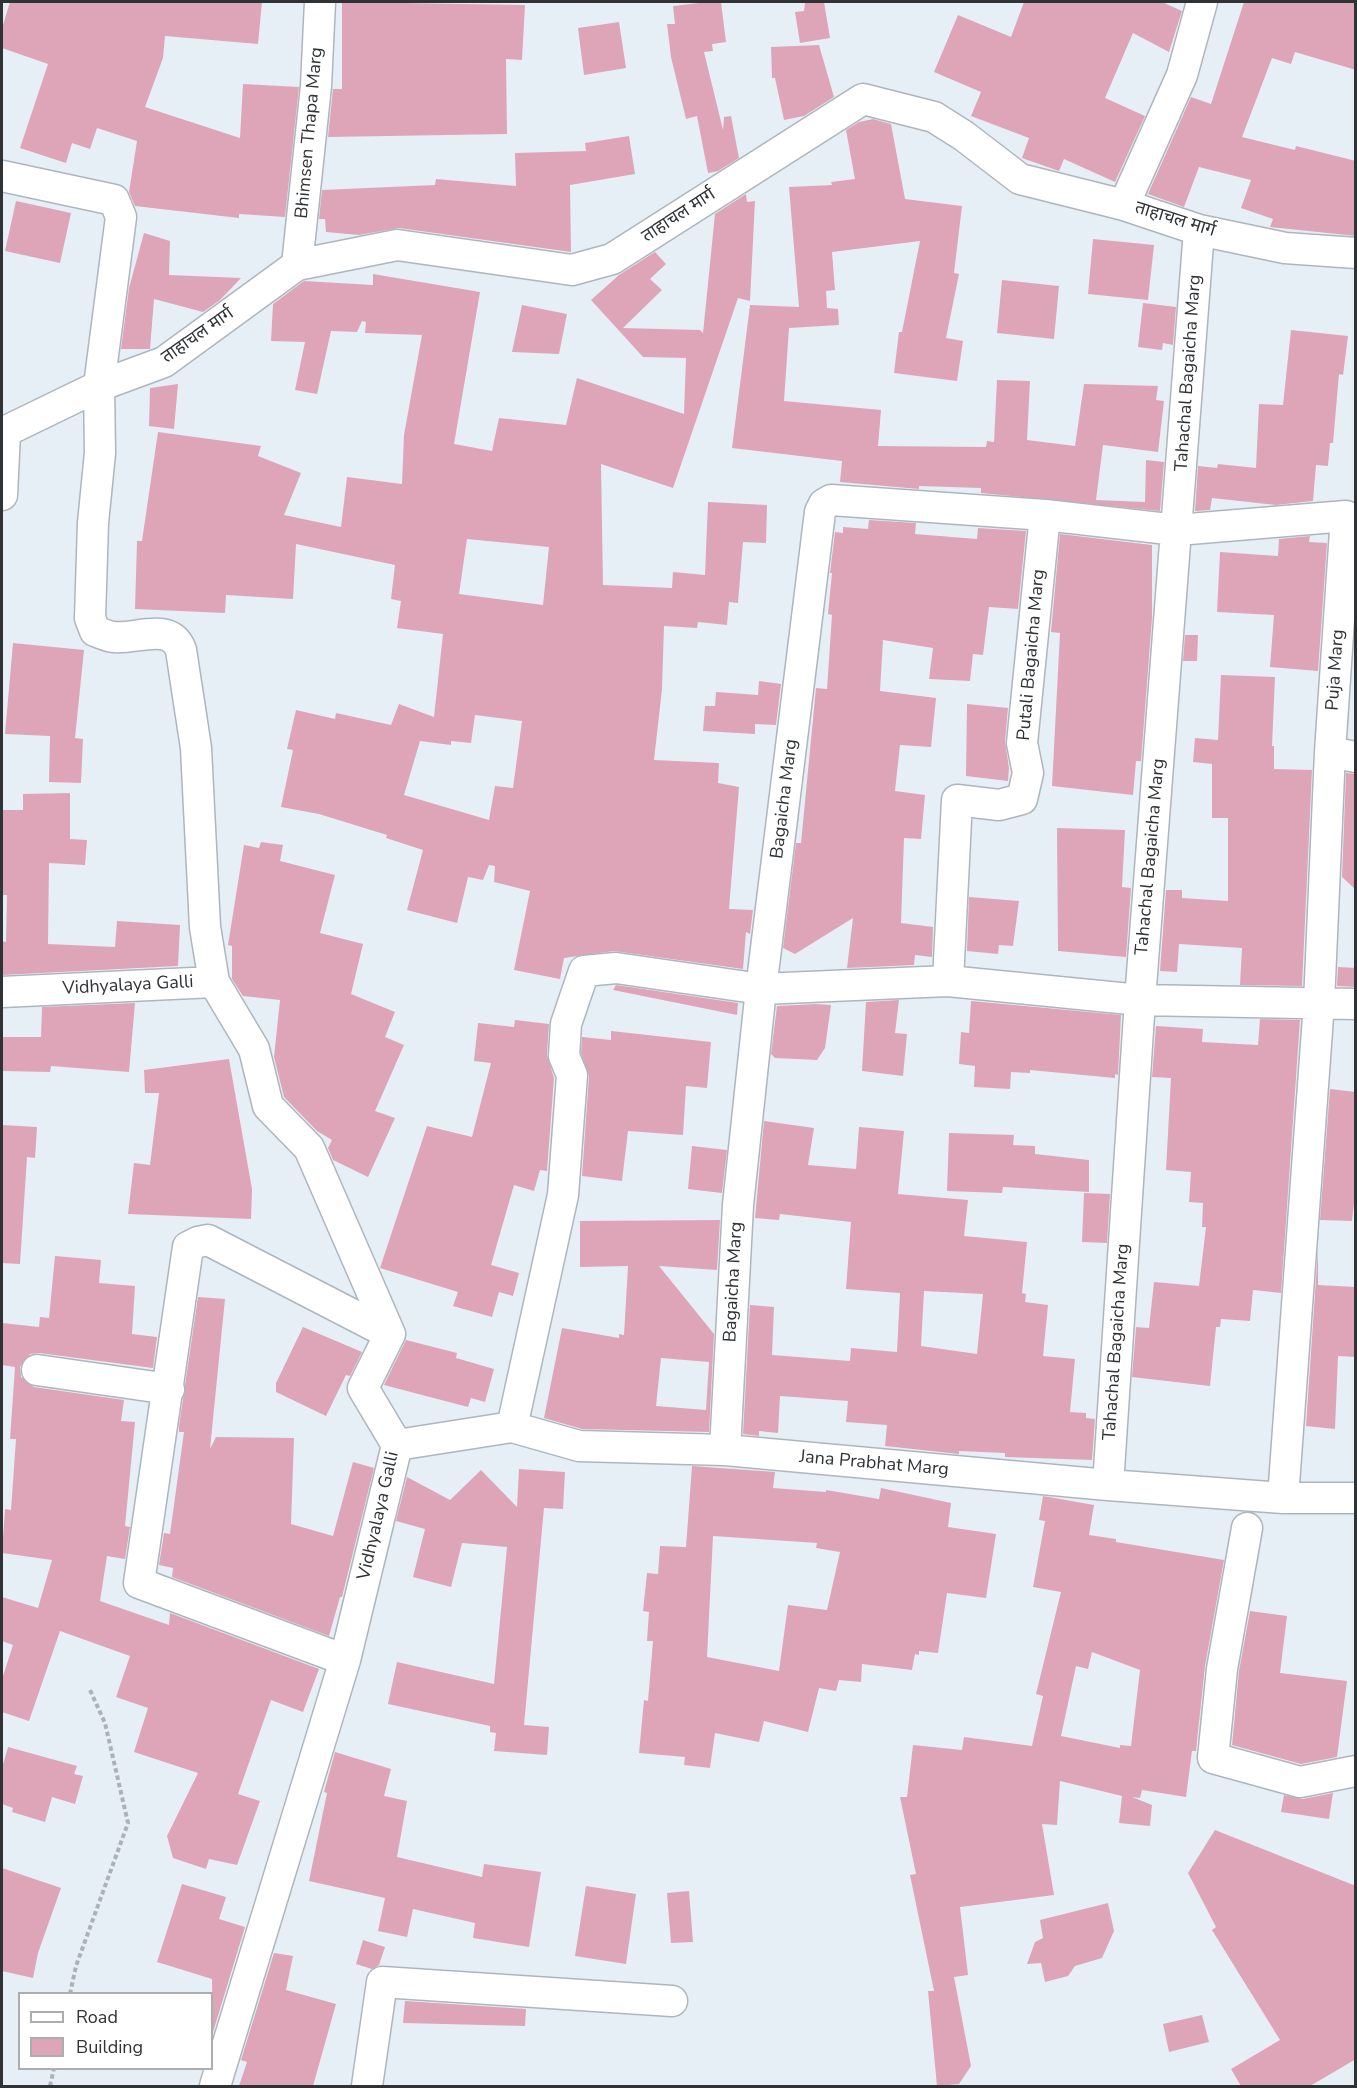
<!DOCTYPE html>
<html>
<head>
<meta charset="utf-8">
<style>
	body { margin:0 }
	#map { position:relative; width:1357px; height:2088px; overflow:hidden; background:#e7eff6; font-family:"Nunito Sans",sans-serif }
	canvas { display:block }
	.frame { position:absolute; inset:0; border:3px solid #303336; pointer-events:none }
	.legend { position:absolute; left:18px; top:1992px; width:195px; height:78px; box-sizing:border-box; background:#fff; border:2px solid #acadaf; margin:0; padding:8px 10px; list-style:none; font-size:18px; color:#303336 }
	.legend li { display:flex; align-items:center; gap:12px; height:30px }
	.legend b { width:30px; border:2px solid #acadaf }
</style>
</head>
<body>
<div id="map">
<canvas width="1357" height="2088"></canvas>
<div class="frame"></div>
<ul class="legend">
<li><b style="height:8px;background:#fff"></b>Road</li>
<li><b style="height:16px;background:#dea5b9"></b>Building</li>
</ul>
</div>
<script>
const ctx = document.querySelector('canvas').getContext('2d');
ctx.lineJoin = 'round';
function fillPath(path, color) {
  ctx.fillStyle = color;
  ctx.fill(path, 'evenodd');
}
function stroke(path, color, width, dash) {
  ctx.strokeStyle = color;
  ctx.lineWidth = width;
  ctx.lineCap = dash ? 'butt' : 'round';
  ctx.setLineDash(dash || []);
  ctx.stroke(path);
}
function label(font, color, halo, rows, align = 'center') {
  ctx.font = font + ' "Nunito Sans","Noto Sans Devanagari",sans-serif';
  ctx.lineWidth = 4.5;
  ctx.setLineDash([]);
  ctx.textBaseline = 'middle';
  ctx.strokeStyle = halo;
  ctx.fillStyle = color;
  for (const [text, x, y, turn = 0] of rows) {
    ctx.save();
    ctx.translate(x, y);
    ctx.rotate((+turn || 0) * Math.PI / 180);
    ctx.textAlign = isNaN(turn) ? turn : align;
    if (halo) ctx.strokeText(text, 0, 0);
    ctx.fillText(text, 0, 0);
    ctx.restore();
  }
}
fillPath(new Path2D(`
	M10,2H262L258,44L165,36L163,58L145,107L240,138L243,84L299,87L285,217L239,214V218L135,206L129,192L137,141L97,128L90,149L72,143L66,163L20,148L48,64L2,48V28Z
	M342,2L525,5L522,60L506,59L507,134L328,137L333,89H342Z
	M708,2H721L726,42L712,44L713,51L704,52L723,130L724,117L731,116L739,158L718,171L708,173L697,116L686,119L671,57L667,24H675L673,6Z
	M805,2H824L830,38L800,43L795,12L804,11Z
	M1024,2H1162L1182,11L1169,52L1133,33L1105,98L1145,116L1115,182L1064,159L1059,171L1022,158L1029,138L971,116L981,92L934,72L958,15L1011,37Z
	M1244,2H1356V70L1295,52L1291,64L1272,58L1242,137L1295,150L1296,146L1356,161V236L1270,227L1273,219L1241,208L1251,180L1199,167L1184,207L1148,194L1191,97L1211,104Z
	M619,22L626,68L584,75L578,28Z
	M819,45L834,97L804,116L784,120L775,78H772L771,47Z
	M873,119L891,124L905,199L962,206L954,273L959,274L946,338L963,341L957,381L894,373L899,332H902L920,241L832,252L835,290L826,291L827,308L838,309L839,325L789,328L784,401L881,410L878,446L986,447L987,441L994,442L997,380L1030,381L1027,440L1075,446L1084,384L1158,386L1156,400L1164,401L1158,452L1103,445L1096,500L1145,502L1146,460L1164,462L1160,511L981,493V488L919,486V489L840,482L842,461L732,448L750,305L799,307L789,187L832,185L831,182L855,179L846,130L859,122Z
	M629,136L635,174L570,185L571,252L399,228L359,235L326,232L325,219H319L322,190L435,185L436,179L516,186L515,153L586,151L585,143Z
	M746,194L747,202L755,201L750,301L738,298L673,488L601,464L603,585L672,588L673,572L705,575L708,502L767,505L766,543L743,542L738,603L729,602L727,625L698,622L697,628L664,626L662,689L654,760L719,763L718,783L739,787L729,909L753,910L750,934L746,932L743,969L614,951L564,958L560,979L514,970L530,891L494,882L495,866L489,865L483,880L468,877L457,923L407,910L423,850L386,838L387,835L319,814L281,807L293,750L287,749L296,710L335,719L336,713L391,725L399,704L434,717L443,634L397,628L401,601L391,599L395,565L296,544L293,599L226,595L225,613L135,609L137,541H142L158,432L261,446L258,456L301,473L284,515L341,527L347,477L402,484L404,435L422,335L365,333L366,322L362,321L357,332L331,331L317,394L295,390L305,342L271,341L273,304L304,281L373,285V274L480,292L454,444L492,451L499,418L566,425L577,378L684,414L686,358L643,357L591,300L619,275L655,252L666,264L650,279L662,290L623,328L700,330L703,333L715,214ZM467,539L549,547L543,605L459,594ZM475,715L522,721L513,788L495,786L489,820L404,795L420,741L451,745V741L471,743Z
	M16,201L71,213L60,263L5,251Z
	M144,233L170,241L169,275L241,278L220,300L203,312L154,299L150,349H121L129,288Z
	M1093,239L1154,245L1148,300L1088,294Z
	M1002,280L1059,286L1054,339L997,333Z
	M1143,303L1176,307L1173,345L1163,343L1162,350L1138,347Z
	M522,305L567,314L559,354L512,352Z
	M1291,330L1348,336L1343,375L1339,374L1333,443H1330L1328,466L1316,465L1313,501L1276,505L1212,498L1210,510L1195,511L1198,466L1217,468L1218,464L1256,468L1259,404L1283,405Z
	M178,384L174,429L149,426L150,388Z
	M869,520L916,523L915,534L977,539L978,528L1026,531L1018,609L989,607L983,655L973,654L970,681L929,679L933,648L883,640L880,691L936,698L931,747L900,745L895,791L925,795L921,839L904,838L901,923L933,927L932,957L915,955L914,965L847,968L853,918L795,954L783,948L796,843H801L816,688L827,689L832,615L828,614L832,573H830L835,532L843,533V527L868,529Z
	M1060,534L1152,545V618L1141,761H1136L1133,795L1052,786L1060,633L1051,632Z
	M1310,536L1309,542L1327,543L1318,671L1270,667L1274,615L1217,612L1220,552L1278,556L1279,539Z
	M1185,635H1198L1197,661H1183Z
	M13,643L84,650L75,738L83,739L81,783L49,782L50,736L5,734Z
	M1221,675L1275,677L1272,746H1274V769L1312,770L1302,986L1240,985L1242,948L1179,944L1177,972L1160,971L1166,890H1182V898L1228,901V818H1212V764L1193,762L1195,738L1218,740Z
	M759,681L781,684L776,725L755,724V734L703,731L705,706H715L716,692L758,695Z
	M967,704L1008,708L1005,741L1009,768L1008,781L966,776Z
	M1346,773L1356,774V890L1342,877Z
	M70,793V839L87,840L85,865L49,863L48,944L115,947L117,921L180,925L178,966L2,975V941L6,942L7,895H2V810H23V794Z
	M1057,828L1125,830L1122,887L1131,888L1126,957L1058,951Z
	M261,842L283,845L280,861L335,875L320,933L363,944L351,994L395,1012L385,1037L404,1045L375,1111L395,1118L368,1177L333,1160L328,1148L332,1140L317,1131L284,1097L274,1057L280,1000L243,996L232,979V946L228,945L244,845L259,848Z
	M969,897L1019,901L1013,946L999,945L998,954L967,951Z
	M1338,967L1356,968V987L1337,986Z
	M616,985L738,1003L737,1015L613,990Z
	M899,1000L895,1033L907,1034L903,1076L862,1071L866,1002Z
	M971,1001L1121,1015L1118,1075L1115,1074V1078L1030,1070V1073L1011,1072L1010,1089L974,1087L975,1066L959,1064L961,1032L969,1033Z
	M135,1003L129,1072L51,1066L50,1072L2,1071V1037H41L42,1007Z
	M816,1004L831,1005L825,1048L817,1060L775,1058L771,1054L777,1006Z
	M1260,1019L1300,1020L1281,1293L1253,1290L1250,1321L1221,1319L1220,1327H1216L1210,1386L1132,1377L1136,1327L1149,1328L1154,1282L1199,1286L1206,1227H1202L1203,1203L1189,1202L1191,1172L1166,1170L1171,1078L1152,1077L1156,1026L1203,1029L1202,1042L1258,1045Z
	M515,1020L549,1024L547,1055L554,1078L547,1171L540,1170L534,1191L514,1185L491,1265L519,1273L513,1296L499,1292L492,1317L453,1306L458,1292L380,1268L427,1126L472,1137L491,1063L474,1061L478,1023L514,1027Z
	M611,1031L711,1042L707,1088L686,1086L683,1135L628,1131L622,1181L582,1176L589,1076L581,1053L582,1037L611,1040Z
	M229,1059L252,1189L251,1219L128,1214L134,1163L150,1165L159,1093H145L144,1070Z
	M1330,1089L1356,1092V1184L1352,1221L1320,1220Z
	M764,1121L814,1128L808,1165L856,1169L859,1127L904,1131L898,1194L968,1200L964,1236L1027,1242L1022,1293L1026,1294L1025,1302L1048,1305L1043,1356L1075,1359L1070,1412L1086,1413V1418L1095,1419L1092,1460L1005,1457V1453L959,1451V1454L885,1446L887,1425L846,1422L848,1401L780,1396L778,1433L759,1431V1436L743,1434L750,1305L774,1307L772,1355L850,1361L851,1348L897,1352L900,1293L846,1289L851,1222L780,1214L779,1220L755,1218ZM924,1291L983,1294L977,1354L921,1346Z
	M2,1125L37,1127L35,1158L27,1157L20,1264L2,1263Z
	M949,1133L1014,1135L1013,1145L1035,1146V1154L1089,1160V1192L1003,1187L1002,1193L947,1191Z
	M692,1146L727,1150L722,1193L688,1189Z
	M1084,1193L1110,1194L1107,1243L1082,1242Z
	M720,1220L717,1270L659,1266L714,1334L709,1432L582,1429L544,1418L562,1328L619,1338V1334L624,1335L628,1266L580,1267V1221ZM661,1358L709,1362L706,1410L656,1406Z
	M1318,1249V1285L1356,1287V1357L1338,1356L1335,1429L1306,1426Z
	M55,1256L101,1260L99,1283L135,1286L132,1334L157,1337L153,1368L39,1353L30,1354L20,1367L21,1377L34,1387L124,1400L121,1421L135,1422L125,1526L130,1527L125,1559L107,1556L100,1601L169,1625L170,1613L319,1669L303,1712L271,1700L238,1794L260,1801L237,1865L209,1859L206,1869L173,1858L167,1836L198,1773L134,1752L148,1708L116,1697L130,1656L60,1631L29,1721L2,1712V1679L13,1645L2,1641V1597L38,1608L52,1560L2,1553L5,1509L11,1510L16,1439H10L15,1367L2,1365V1323L39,1327L40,1317L49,1318Z
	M198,1297L225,1299L210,1449L216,1437L294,1438L291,1524L333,1536L353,1462L374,1468L342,1597H340L329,1636L172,1577L173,1568L159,1565L164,1533L170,1534L184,1432H179V1426Z
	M303,1327L362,1352L350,1376L346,1375L326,1416L276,1392V1383Z
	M406,1340L457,1353L456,1358L494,1369L485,1402L471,1398L468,1407L384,1385Z
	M692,1466L775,1472L773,1488L826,1492V1490L879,1499L881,1488L951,1503L948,1527L996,1534L986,1598L947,1593L938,1653L919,1651V1655L915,1654L912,1670L862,1664L861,1682L839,1680L836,1691L819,1688L808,1732L764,1721L759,1742L715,1733L710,1768L684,1765L685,1757L639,1753L644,1700L648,1701L653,1641H647L649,1612L643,1611L647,1573L658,1574L660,1546L686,1547ZM713,1536L817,1543L816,1548L840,1552L827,1610L788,1605L779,1671L707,1657Z
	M519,1469L565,1472L563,1509L544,1508L524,1725L549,1727L547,1755L494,1751L496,1733L490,1732V1726L388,1704L397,1662L494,1684L507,1547L462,1543L451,1587L413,1577L425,1529L396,1521L407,1477L450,1500L481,1470L517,1507Z
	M1043,1496L1094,1505L1089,1535L1116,1539V1542L1224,1560L1205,1666L1196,1751H1192L1186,1797L1142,1790L1140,1798L1132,1797L1152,1805L1150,1826L1119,1823L1122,1796L1060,1781L1057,1825L1042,1824L1054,1895L960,1907L968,1975L954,1977L971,2066L959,2084L937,2086L928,1991H934L910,1875L916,1874L900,1797H907L913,1745L962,1750L964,1737L1032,1746L1043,1696L1036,1694L1061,1592L1033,1587L1045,1521L1039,1520ZM1092,1652L1140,1670L1131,1746L1120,1745V1748L1061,1736L1076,1666L1088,1669Z
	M1250,1611L1287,1616L1280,1673L1347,1681L1337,1757L1301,1764L1232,1745L1239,1671Z
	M8,1747L77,1766L74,1774L83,1776L75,1804L52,1797L45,1822L12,1812L13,1808L2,1804V1768Z
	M335,1752L391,1769L384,1796L407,1801L397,1857L482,1877L484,1864L541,1872L529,1947L473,1938L475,1923L413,1909L407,1937L378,1931L385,1898L309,1881L327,1793L324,1792Z
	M1333,1793L1329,1819L1281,1812L1284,1795L1303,1799Z
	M1215,1830L1356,1886V2059L1310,2086H1241L1231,2069L1280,2040L1212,1930L1216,1927L1188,1873Z
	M2,1868L61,1888L38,1953L33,1978L2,1971Z
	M182,1884L226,1897L219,1919L245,1927L213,2032L212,1979L157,1962Z
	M586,1886L636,1894L626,1964L575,1956Z
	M689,1891L693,1942L671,1943L667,1893Z
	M1108,1903L1114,1931L1102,1958L1075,1966L1068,1976L1045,1982L1041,1963L1027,1964L1035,1942L1043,1938L1040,1920Z
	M363,1940L385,1947L379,1965L372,1969L356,1964Z
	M274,1953L293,1956L286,1990L336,2004L313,2086H239L247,2062L241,2060Z
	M405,2001L526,2009L525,2026L403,2023Z
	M1202,2015L1209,2042L1169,2052L1163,2024Z`), '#dea5b9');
const minor = new Path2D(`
	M2,176L114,200L121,217L99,386L100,453L93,523L90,618L95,631C100,633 107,636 113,637C136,640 170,621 181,650L196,748L205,927L214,982
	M1124,205L1182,75L1202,2
	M297,265L316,86L320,2
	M2,433L99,386L164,362L297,265L397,245L572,270L612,259L863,99L934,117L964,136L1020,179L1124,205L1199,230L1285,248L1356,253
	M2,495L5,433
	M948,981L957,800L999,805L1022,799L1028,773L1022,743L1045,515
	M2,992L214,982L254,1049L268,1106L309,1148L390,1334L363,1388L397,1445L345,1660L215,2086
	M37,1370L169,1389
	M512,1427L563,1195L572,1075L564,1056L566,1024L584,971L616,968L761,989L948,981L1140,1000L1356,1004
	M397,1445L512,1427L579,1446L725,1450L1108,1485L1283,1498H1356
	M725,1450L738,1205L761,989L820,512L824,504L831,500L1045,515L1177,530L1346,516L1330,752L1356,757
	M1108,1485L1140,1000L1199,230
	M1283,1498L1319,1003L1330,752
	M1247,1528L1222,1669L1213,1758L1300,1782L1356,1771
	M345,1660L139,1583L188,1247L198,1242L208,1240L390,1334
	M367,2086L382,1982L672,2001`);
stroke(minor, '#aeb6bd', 33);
stroke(new Path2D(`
	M70,1994L76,1966L128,1823L105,1723L90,1690
	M50,2086L54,2068`), '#abb2b7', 4, [4.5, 3]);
stroke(minor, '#fff', 30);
label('18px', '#303336', '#fff', [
	["Bhimsen Thapa Marg",310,133,-85],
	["ताहाचल मार्ग",679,216,-33],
	["ताहाचल मार्ग",1175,220,17],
	["ताहाचल मार्ग",198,336,-35],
	["Tahachal Bagaicha Marg",1189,373,-86],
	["Putali Bagaicha Marg",1032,655,-85],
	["Puja Marg",1336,670,-86],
	["Bagaicha Marg",785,799,-83],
	["Tahachal Bagaicha Marg",1151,857,-85],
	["Vidhyalaya Galli",128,986,-3],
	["Bagaicha Marg",734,1282,-87],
	["Tahachal Bagaicha Marg",1117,1342,-86],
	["Jana Prabhat Marg",874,1464,5],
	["Vidhyalaya Galli",379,1516,-77]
]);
</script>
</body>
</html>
